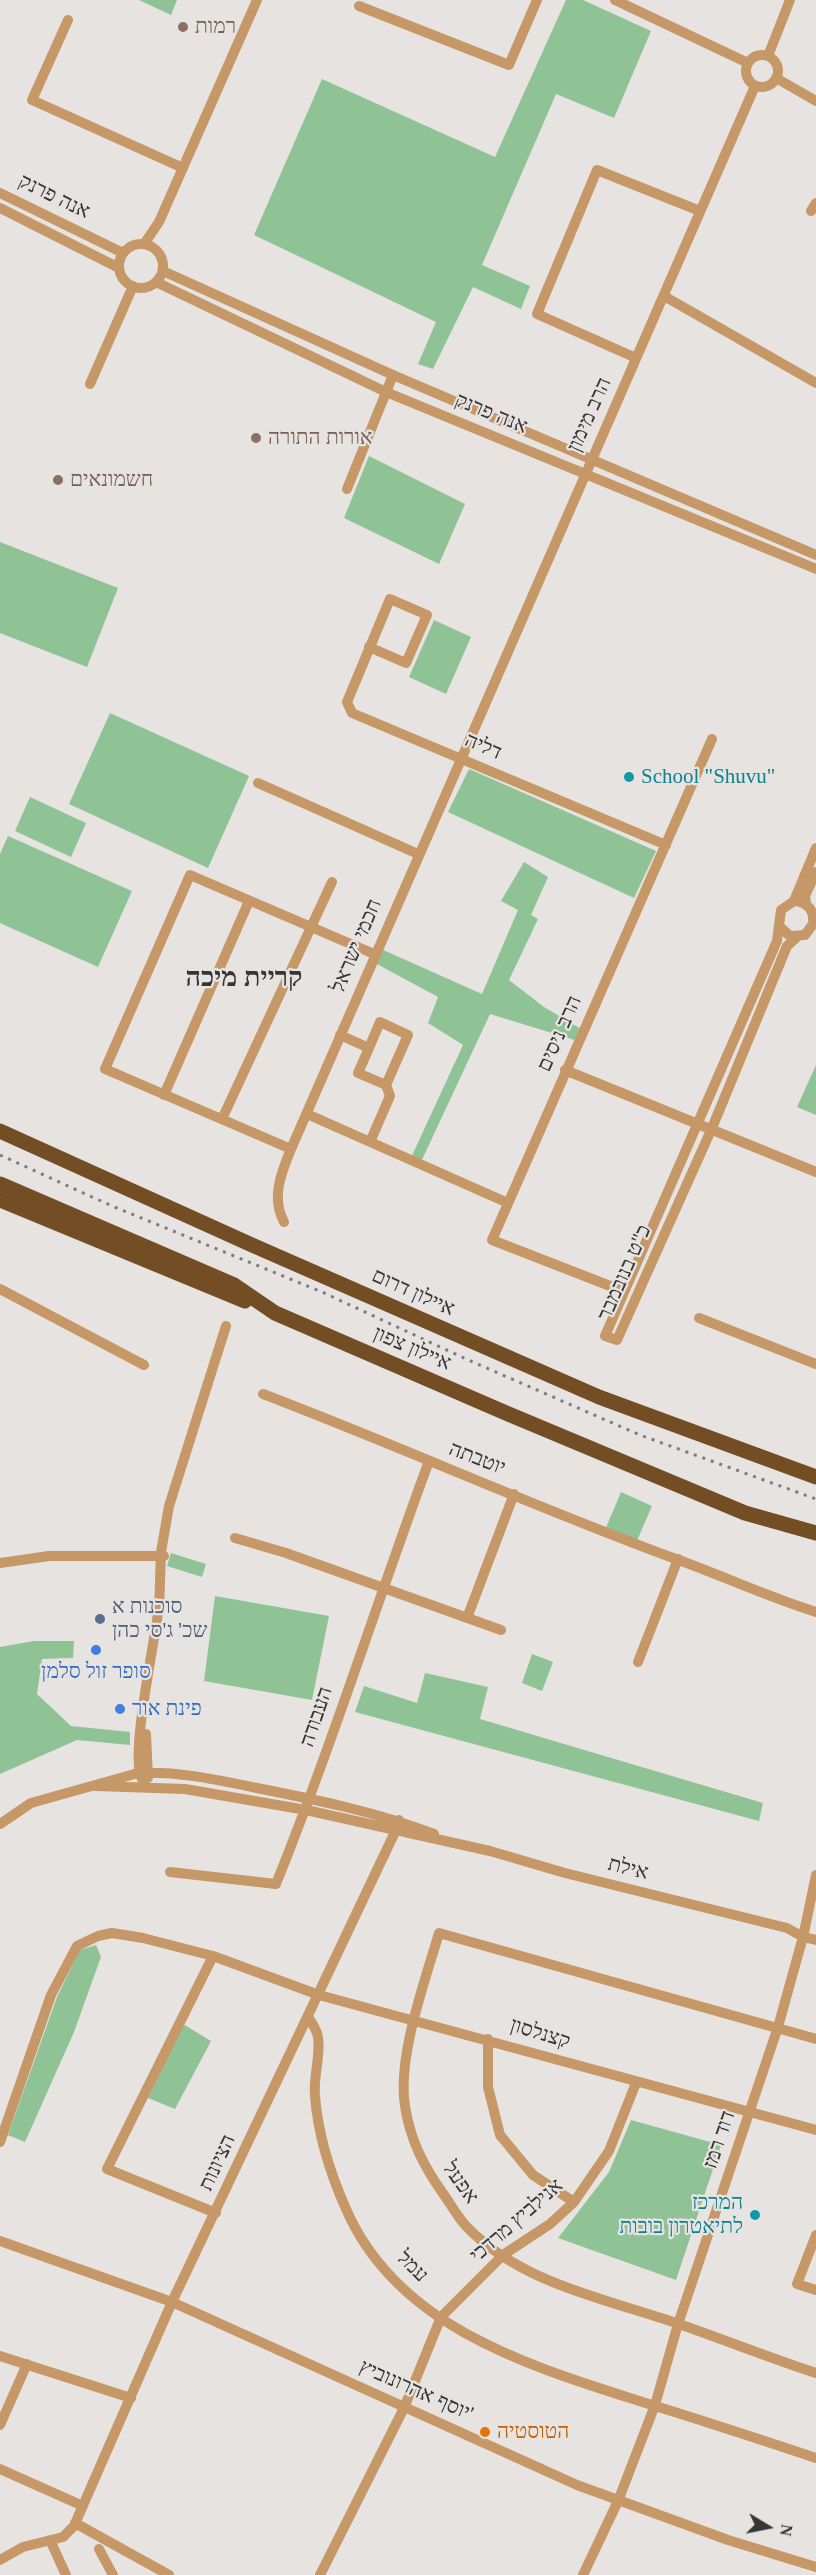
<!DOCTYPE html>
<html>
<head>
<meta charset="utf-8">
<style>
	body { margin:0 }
	#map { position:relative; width:816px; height:2575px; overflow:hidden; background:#e6e3e1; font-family:"Times New Roman",serif }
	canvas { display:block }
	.north { position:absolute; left:738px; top:2497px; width:60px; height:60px; -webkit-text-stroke:4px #e6e3e1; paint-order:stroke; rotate:100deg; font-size:16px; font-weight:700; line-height:24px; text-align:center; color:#373635 }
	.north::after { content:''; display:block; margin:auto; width:21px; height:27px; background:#373635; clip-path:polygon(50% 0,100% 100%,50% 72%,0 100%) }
</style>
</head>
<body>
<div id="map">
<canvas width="816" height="2575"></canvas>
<div class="north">N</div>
</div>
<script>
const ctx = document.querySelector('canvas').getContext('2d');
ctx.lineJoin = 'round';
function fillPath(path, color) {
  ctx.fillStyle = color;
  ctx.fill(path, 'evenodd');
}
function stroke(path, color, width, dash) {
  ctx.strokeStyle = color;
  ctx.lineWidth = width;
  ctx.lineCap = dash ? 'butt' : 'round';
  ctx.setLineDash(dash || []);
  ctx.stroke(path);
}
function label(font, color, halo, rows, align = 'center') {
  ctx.font = font + ' "Times New Roman",Heebo,serif';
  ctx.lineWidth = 4.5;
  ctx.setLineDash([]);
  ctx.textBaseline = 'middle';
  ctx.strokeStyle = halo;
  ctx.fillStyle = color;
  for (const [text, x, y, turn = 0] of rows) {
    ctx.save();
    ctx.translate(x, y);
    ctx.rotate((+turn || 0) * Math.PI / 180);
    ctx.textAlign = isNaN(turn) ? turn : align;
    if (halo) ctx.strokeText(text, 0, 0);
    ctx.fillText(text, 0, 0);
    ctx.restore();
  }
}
fillPath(new Path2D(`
	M139,0H177L171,15Z
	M566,0H583L651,31L614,118L556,94L482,265L530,286L521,309L473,287L433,369L418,364L436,322L254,235L322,79L495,157Z
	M369,456L465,504L439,564L344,518Z
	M0,542L118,588L87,667L0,633Z
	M434,620L471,637L446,694L409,677Z
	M110,713L249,776L208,868L69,804Z
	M469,769L656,851L634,898L448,812Z
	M30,797L86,823L71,857L15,831Z
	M8,836L132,891L98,967L0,923V854Z
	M524,862L548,877L531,915L538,919L509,980L544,1007L583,1030L578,1041L490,1014L420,1164L410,1160L463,1045L428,1023L438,997L375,963L381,949L482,994L518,910L501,901Z
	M816,1065V1115L797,1107Z
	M621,1492L652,1506L636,1543L605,1530Z
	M171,1553L206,1564L202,1577L167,1566Z
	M215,1596L329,1616L312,1700L204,1681Z
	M34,1641H74L73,1658L42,1659L37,1694L71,1726L130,1732V1745L77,1740L0,1774V1647Z
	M532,1654L553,1662L542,1691L522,1683Z
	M425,1673L488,1687L480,1719L763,1803L759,1821L355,1712L364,1686L417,1703Z
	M96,1945L101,1957L74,2032L25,2142L8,2135L57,1997L80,1950Z
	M183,2024L211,2041L175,2109L148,2098Z
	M631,2120L721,2145L676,2280L558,2238L609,2172Z`), '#8fc396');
stroke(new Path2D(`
	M615,0L748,63
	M359,6L509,65L537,0
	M68,20L32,100L183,168
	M746 71a16 16 0 1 1 32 0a16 16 0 1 1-32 0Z
	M768,56L790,0
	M776,78L816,101
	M0,193L123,253
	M0,208L119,268
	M811,211L816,203
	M144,244L159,222L257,0
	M119 266a22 22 0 1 1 44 0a22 22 0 1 1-44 0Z
	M163,271L393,375L816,555
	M156,282L386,392L816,569
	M664,296L816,383
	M636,358L537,314L597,170L700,211
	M90,384L133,286
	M347,489L393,375
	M369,647L406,663L427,615L390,599L347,702L352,713L666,845
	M258,783L418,854
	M794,901L816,848
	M806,904L805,896L816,872
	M780,927L790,936L805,935L813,924C815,911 808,902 794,901L781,910L777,941L605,1336L617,1340L712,1128L787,946L797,937
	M340,1035L369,1048L380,1022L408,1035L386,1085L390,1096L370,1142
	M369,1048L358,1073L386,1085
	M565,1070L816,1172
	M164,1095L249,901
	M307,1114L508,1203
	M222,1119L332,882
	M291,1149L105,1069L190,875L374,954
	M284,1222C271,1198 281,1173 291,1149L755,86
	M0,1289L144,1365
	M623,1291L492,1240L712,739
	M699,1318L816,1364
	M263,1394C402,1447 537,1508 676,1559C723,1576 768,1597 816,1612
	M235,1538L286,1553L501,1630
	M0,1563L49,1556H164
	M159,1612L161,1552L169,1506L226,1326
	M467,1618L514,1494
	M638,1662L678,1559
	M146,1734L148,1778
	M142,1779C129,1758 156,1637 159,1605
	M96,1786L185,1789L306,1810L490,1851L565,1873L787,1928L803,1937L816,1940
	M0,1824L31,1803L138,1773C178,1771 218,1780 257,1788C317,1800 377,1812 434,1834
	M170,1872L276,1884C332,1745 377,1602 429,1461
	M213,1956L107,2169L216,2213
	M308,2017C312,2023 317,2030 318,2037C321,2055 313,2077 315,2096C318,2135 330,2173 346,2209C399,2331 537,2368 652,2405C707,2422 762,2440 816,2458
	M488,2039V2087L500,2135L533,2175L574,2202
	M816,2039L439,1933C425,1981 397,2057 405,2106C410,2139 423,2165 442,2192C450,2203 457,2216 466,2226C521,2284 607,2299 679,2324C725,2340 770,2358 816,2373
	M0,2142L51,1995L77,1946L98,1936L112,1933L143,1938L213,1956L319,1995L816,2130
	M816,2235L797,2284L816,2290
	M0,2241L172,2302L577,2485L728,2540L816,2567
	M0,2356L131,2398
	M0,2425L27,2364
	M0,2469L83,2506
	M75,2523L169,2575
	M50,2540L66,2575
	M99,2549L113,2575
	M0,2560L23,2547L63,2537L74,2526L172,2302L395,1832L399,1820
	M320,2575L404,2408L441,2317L503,2255L550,2224L574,2202L609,2151L636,2083
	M583,2575L618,2501L655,2405L678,2324L778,2027L803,1937L816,1875`), '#c69767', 10);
stroke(new Path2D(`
	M0,1131L252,1245L599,1397L816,1477
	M0,1184L234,1285L275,1313L506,1413L745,1513L816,1533
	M0,1200L245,1301`), '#734e25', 15);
stroke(new Path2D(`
	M0,1155L112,1206L322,1292L466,1359L640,1435L816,1499`), '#7f7d7c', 3, [3, 6]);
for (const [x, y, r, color] of [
	[183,27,6,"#8d6e63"],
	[256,438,6,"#8d6e63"],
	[58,480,6,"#8d6e63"],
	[629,777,6,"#0f9aa8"],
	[100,1619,6,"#5c6f8a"],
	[96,1650,6,"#3f7fe0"],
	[120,1709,6,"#3f7fe0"],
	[755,2215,6,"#0f9aa8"],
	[485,2432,6,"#e8710a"]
]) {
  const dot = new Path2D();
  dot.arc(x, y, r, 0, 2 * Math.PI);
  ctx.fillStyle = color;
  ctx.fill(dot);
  stroke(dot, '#e6e3e1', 2);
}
label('21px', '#785e54', '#e6e3e1', [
	["רמות",195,27],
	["אורות התורה",268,438],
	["חשמונאים",70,480]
], 'left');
label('21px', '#373635', '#e6e3e1', [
	["אנה פרנק",54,197,26],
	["אנה פרנק",491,414,22],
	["הרב מימון",590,415,-66],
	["דליה",483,747,23],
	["חכמי ישראל",357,946,-67],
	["הרב ניסים",560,1034,-66],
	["כ\"ט בנובמבר",625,1273,-66],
	["איילון דרום",413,1293,24],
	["איילון צפון",412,1349,23],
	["יוטבתה",477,1459,21],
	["העבודה",317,1717,-71],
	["אילת",628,1869,14],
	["קצנלסון",540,2034,17],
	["דוד רמז",720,2140,-71],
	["הציונות",218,2163,-65],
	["אפעל",460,2183,55],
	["אנילביץ מרדכי",517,2221,-41],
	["עמל",412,2267,45],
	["יוסף אהרונוביץ'",416,2391,24]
]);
label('21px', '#0d838f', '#e6e3e1', [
	["School \"Shuvu\"",641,777],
	["המרכז",743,2203,"right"],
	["לתיאטרון בובות",743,2227,"right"]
], 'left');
label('21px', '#4e5e75', '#e6e3e1', [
	["סוכנות א",112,1607],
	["שכ' ג'סי כהן",112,1631]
], 'left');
label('21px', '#366cbe', '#e6e3e1', [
	["סופר זול סלמן",96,1672],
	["פינת אור",132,1709,"left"]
]);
label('21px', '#c56008', '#e6e3e1', [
	["הטוסטיה",497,2432]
], 'left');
label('bold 27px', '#373635', '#e6e3e1', [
	["קריית מיכה",244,979]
]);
</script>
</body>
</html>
